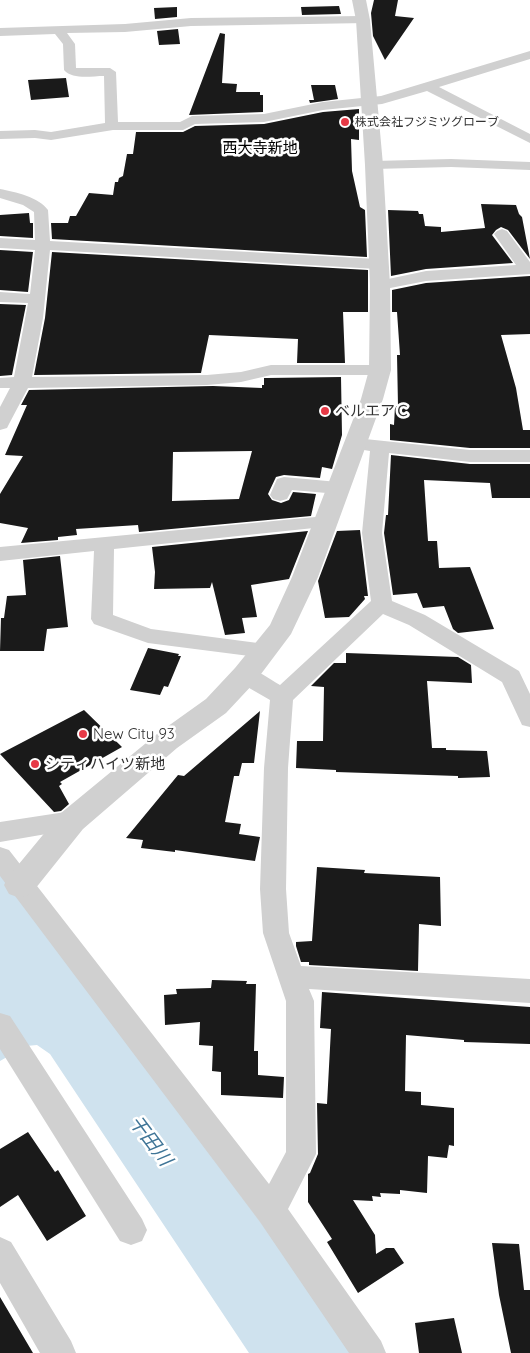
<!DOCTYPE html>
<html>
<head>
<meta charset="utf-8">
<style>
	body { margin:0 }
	canvas { display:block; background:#fff }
</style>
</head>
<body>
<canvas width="530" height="1353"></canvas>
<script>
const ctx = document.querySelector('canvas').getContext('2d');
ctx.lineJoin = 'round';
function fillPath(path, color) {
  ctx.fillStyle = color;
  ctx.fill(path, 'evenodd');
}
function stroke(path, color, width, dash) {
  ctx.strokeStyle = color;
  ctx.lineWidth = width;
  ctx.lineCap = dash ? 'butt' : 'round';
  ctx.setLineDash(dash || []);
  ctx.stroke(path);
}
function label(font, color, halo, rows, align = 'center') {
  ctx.font = font + ' Quicksand,"Noto Sans JP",sans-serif';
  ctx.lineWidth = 5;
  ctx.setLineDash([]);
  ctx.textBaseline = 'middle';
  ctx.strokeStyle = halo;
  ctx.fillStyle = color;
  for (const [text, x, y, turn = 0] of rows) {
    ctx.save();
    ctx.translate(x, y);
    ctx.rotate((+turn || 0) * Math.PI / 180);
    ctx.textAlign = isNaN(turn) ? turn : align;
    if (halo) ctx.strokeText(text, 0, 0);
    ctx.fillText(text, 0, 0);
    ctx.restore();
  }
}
fillPath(new Path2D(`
	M0,871L358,1353H249L50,1054L37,1045L26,1046L0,1061Z`), '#cfe2ee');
fillPath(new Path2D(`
	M374,0H398L395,16L414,18L385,60L373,36L371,13Z
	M339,6L341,14L302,15L301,7Z
	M177,7V17L155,19L154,8Z
	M178,29L180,44L159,45L157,31Z
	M220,33L225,34L222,83L237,84L236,92H260V95H263V112L189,115Z
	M66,78L69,97L31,100L28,80Z
	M311,85H335L338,99L310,103L309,100H314Z
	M359,109V140L351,139L352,171L360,207L365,210L367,257L52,239L51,223H68L70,216H76L89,193L113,195L115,182H118L119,178L123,176L127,154H133L136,132H183L195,126L264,124L323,112Z
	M481,204L516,205L519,214L522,217L530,259L508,230L501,227L496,230L492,235L513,263L426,269L391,276L388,210L418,211L419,214H423L425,226L441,227V232L485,228Z
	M29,213L30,223H33V238L0,236V215Z
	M0,250L33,252L28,292L0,290Z
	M52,252L368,270V312H343L345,363H297L298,339L209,335L201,373L34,375L45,318Z
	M530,276V334L501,335L516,388L523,430H530V448H470L390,440V424L394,425L395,406H398L397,355H400L397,312H392V290L426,283Z
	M0,304L26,305L12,375L0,376Z
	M341,377L342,435L332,469L322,467L320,478L284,475L276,477L268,494L272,500L281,503L289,500L293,492L316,494L311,516L139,532L138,525L76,529L77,535L58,537V540L21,543L28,528L0,523V494L23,456L5,455L27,405H21L29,390L213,386L262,388V385H264V378H267ZM252,451L239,499L172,501L173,452Z
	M391,455L470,464H530V498H492L490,483L424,480L428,541H437L439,568L470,567L494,629L458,633L453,629L444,606L423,608L417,593L393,595L384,533L386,515H388Z
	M360,530L368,596H364L365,599L349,617L325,618L318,581L337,531Z
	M308,531L289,579L251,585L257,617L242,618L245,633L225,635L212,582L210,588L154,589L155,572L152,547Z
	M60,556L68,627L47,629L44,651H0L1,618H4L7,596L26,595L23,560Z
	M148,648L179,654L178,656H181L168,687L164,686L160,695L130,690Z
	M346,653L458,657L471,665L472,683L427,681L432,748H446V750L487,751L490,777L458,778V776L336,772V770L296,768L297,741H323L324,687L311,686L334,663H346Z
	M84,710L122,747L60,782L62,784L59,786L69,804L61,811L54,812L0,754Z
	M260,711L254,763H242L239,776H234L225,822L241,824L239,834L260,837L255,861L175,850V852L141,848L143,840L126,838L178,775L184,776Z
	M317,867L365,870L364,873L440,877L441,926L419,924L418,971L309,965V962H301L296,946V942L312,941Z
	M212,980L247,981L246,984H256L254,1051H258V1075L284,1077L283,1098L221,1095V1072L212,1071L213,1046L199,1045L200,1022L165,1025L164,995L177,994L176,989L211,988Z
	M322,992L530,1007V1044L464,1042V1040L406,1035L405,1091L421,1092V1105L454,1108V1146L449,1145L447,1158L428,1156L427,1193L400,1190V1194L380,1193L381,1197L372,1196L373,1201L353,1200L375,1235L376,1254L386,1248H394L404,1263L358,1293L327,1242L332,1239L308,1202V1174L310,1173L318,1154L317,1103L327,1104L331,1029L320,1028Z
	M28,1132L55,1172L58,1170L86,1216L47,1241L18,1195L0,1207V1149Z
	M492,1243L519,1244L524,1290H530V1353H511L499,1295Z
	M0,1297L33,1353H0Z
	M454,1318L462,1353H419L415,1323Z`), '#1a1a1a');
fillPath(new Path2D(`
	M363,16L369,20L367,23L191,26L125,32L67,33L75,44L76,68H110L116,72L118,122H180L192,116L264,114L323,102L381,96L530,51V59L439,87L530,134V143L427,91L382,104L323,110L264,122L195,124L183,130H113L51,140L35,138L0,139V131L35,130L51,132L105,123L104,76C91,76 73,80 64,70L63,44L55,34L0,36V28L125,24L191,18Z
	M451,159L530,162V170L451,167L374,169L369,168L367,165L369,162L374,161Z
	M0,189C15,192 39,197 48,210L50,241L377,259L383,261L385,264L383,267L377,269L50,250L43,318L32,377L207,375L241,372L271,365H380L386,366L389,370L386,374L380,375H271L241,382L207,385L28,388L9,424L7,428L0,430V407L10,388H0V378L14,377L28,303L0,302V292L30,294L35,250L0,248V238L35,240L34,212L23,205L0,198Z
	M502,229L507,231L530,262V274L426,281L380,290L374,288L372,285L374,282L426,271L516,265L494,234L497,231Z
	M365,439L470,450H530V462H470L389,453L382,533L392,601L425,615L519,671L530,694V727L522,725L502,682L409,625L383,614L293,700L288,768L286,889L289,933L301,966L530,979V1003L309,989L314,1001L316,1154L288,1209L381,1341L386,1353H349L260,1222L0,876V847L9,850L269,1184L286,1152V1001L263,933L260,889L264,768L270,700L237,681L234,675L237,669C253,665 267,678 280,685L371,601L362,533L370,451L358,449L356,445L358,441Z
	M284,477L338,482L345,484L348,488L345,492L338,494L292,490L287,499L280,501L273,499L270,495L277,479Z
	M326,516L333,518L336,522L333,526L114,549L113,615L151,629L273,645L276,650L273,655L265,658L148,643L94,624L91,619L94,551L0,561V547Z
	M72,811L81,814L84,821L81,828L0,842V822Z
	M0,1013L10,1016L142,1219L147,1230L142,1241L131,1245L120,1241L0,1049Z
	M0,1237L11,1242L71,1341L76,1353H40L0,1283Z`), '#d0d0d0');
fillPath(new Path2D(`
	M352,0H366L370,20L383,165L390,285L391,370L383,399L318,577L291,634L255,682L226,713L177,748L83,829L31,894L20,898L9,894L4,885L9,876L61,813L157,734L206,699L235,668L270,625L292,577L361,399L369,370L370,285L365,165L356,20Z`), '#d0d0d0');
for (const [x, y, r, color] of [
	[345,122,5,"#e63946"],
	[325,411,5,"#e63946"],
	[83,734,5,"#e63946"],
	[35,764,5,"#e63946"]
]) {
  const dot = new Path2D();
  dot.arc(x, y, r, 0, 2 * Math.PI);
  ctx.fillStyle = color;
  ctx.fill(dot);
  stroke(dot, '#fff', 2);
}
label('12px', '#333', '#fff', [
	["株式会社フジミツグローブ",355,122]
], 'left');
label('15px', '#000', '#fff', [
	["西大寺新地",260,148]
]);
label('15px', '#333', '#fff', [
	["ベルエアＣ",335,411],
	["New City 93",93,734],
	["シティハイツ新地",45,764]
], 'left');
label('italic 19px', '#3f7597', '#fff', [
	["干田川",150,1141,53]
]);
</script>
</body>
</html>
